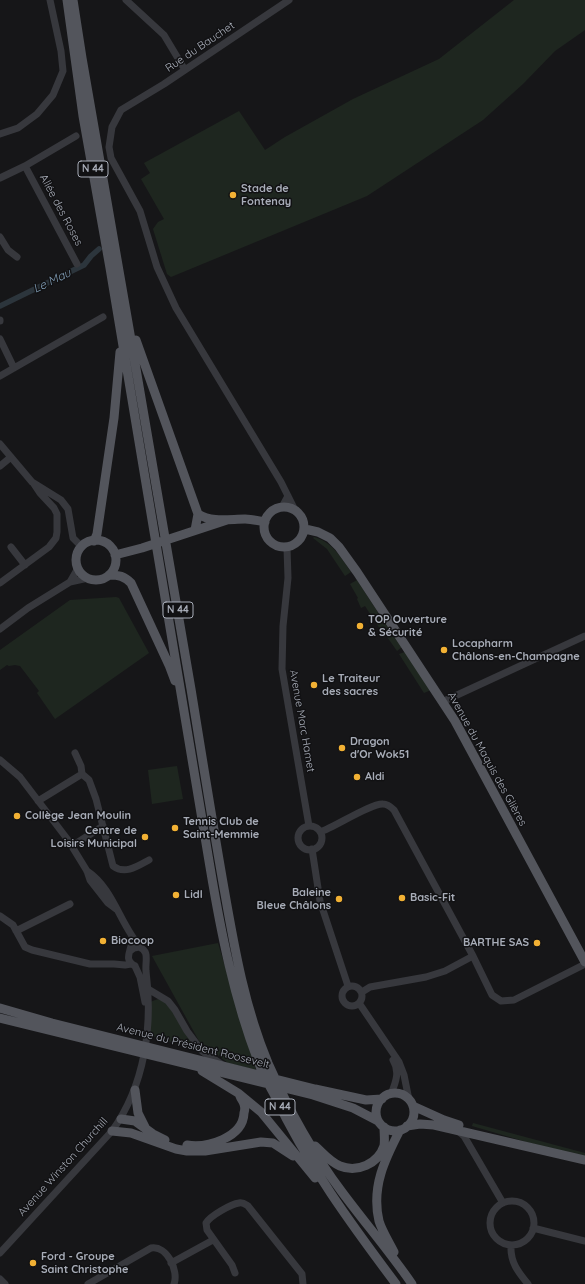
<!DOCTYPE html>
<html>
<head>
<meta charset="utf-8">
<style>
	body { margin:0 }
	canvas { display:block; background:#161618 }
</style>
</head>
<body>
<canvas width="585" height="1284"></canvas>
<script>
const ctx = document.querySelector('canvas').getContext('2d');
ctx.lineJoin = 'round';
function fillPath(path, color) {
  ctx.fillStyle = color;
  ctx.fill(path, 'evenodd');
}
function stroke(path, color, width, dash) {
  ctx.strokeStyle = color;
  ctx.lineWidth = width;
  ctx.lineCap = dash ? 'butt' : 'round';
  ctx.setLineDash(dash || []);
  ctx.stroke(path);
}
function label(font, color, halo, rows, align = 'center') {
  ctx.font = font + ' Quicksand,sans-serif';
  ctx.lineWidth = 3;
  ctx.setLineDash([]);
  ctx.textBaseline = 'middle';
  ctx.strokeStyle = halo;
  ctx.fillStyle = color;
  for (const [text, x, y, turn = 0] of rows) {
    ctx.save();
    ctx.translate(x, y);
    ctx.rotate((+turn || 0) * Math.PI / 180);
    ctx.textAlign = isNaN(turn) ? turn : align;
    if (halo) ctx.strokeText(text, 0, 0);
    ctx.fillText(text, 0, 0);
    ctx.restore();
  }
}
fillPath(new Path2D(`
	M514,0H585V30L555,51L523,84L483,120L367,196L171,277L167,274L153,229L158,222L164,219L141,179L150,173L144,163L239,111L265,150L285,137L353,99L439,59Z
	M314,537C332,542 341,557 351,572L345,576L327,549L313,538Z
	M357,580L388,628V629L382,632L365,606L361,608L357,599L358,598L350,584Z
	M116,597L119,598L149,653L55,719L37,693L39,691L20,666L15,665L9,666L7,665L0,670V650L70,600Z
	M391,632L402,647L397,651L385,634Z
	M405,652L431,690L424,693L399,654Z
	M177,766L183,799L152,804L148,770Z
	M218,943L256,1070L228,1063L199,1041L152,956Z
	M158,999L166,1000L198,1050L151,1036L150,1002Z
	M473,1123L585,1153V1157L530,1143L472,1126Z`), '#1e261f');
stroke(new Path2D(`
	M0,306L84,265L91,256L99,249`), '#2c353c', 5.5);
stroke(new Path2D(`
	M126,0L164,35L185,70
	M289,0L164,84L121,110L112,127L109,147L111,158L140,211L157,267L176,308L281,482L295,510
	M0,134L18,128L37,114L53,95L63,71L61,51L50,0
	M25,166L77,264
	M0,178L25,166L76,136
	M0,237L8,250L17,257
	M0,320V321
	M0,339L14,368
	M0,376L103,317
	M0,444L32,482L61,500L68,509L73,538L82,547
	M0,466L11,457
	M282,507L288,496
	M11,547L25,565
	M287,548L288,578L283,626L282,669L309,826
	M70,582L78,568
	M0,583L49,547L56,538L57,532V514L54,508L40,493L34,484
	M0,629L28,608L70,582L88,578
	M442,702L585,636
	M75,753L81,766L82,774
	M0,760L20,777L68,840L87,871L90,880L108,903L116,909
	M82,774L89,780L96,799L113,866C125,875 138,866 149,860
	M38,801L82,774
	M298 838a12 12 0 1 1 24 0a12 12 0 1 1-24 0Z
	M320,832C335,827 371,803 383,804C388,804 391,807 394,810L473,956L492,995L501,1001L514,1000L585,964
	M72,846L103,826
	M312,849L320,901L348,986
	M87,871C114,889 120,925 141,948
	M0,916L13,925L25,947L32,950L90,964H114L125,965L131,964
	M16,931L70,904
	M131,946C129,954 125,961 135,966
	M135,966L140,977L145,1002
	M342 996a10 10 0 1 1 20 0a10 10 0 1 1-20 0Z
	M148,989L168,1001L175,1010L187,1031L202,1051L221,1064
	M362,992L370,987L426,977L445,971L473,956
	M359,1003L399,1062L404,1075L409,1100
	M391,1094C396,1082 400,1071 393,1060
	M457,1130L464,1136L503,1203
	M490 1223a22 22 0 1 1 44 0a22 22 0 1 1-44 0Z
	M533,1228L585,1241
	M511,1245C510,1262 518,1272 528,1284
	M0,1253L112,1131C145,1085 153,1026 146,971C145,961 150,951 139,947L134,948L130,951
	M171,1263L213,1240
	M235,1273L232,1265L207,1230L206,1223C210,1216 231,1204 239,1203C243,1202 245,1204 248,1206L302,1274L303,1284
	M0,1279L5,1284
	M88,1284L151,1248C167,1245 179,1271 174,1284`), '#37383d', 7);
stroke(new Path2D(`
	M67,0L83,116L110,268L210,867C221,933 234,998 258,1061C262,1073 269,1085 275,1096C307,1164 351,1224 396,1284
	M73,0L82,58C118,268 156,479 191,689C202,757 213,826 225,894C235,951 245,1008 268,1063C288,1108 312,1152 342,1192C365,1223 390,1252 412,1284
	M136,340L198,514L195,530
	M264 527a20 20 0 1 1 40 0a20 20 0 1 1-40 0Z
	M198,514C212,523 230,519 245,519C252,519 258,521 265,522
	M305,529L318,532L330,538L339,547L357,572L455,721L585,962
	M76 560a20 20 0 1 1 40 0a20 20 0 1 1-40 0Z
	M94,541L97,534L114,418L120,352
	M115,555L142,548L227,520
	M109,575C119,575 124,576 131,583L169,665L175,681
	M0,1008L52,1023L315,1089L366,1100L382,1099
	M0,1018L313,1095L353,1108L378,1121
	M202,1071L238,1093L261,1112L315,1178
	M135,1090L138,1113L145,1127
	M376 1112a19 19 0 1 1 38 0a19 19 0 1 1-38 0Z
	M413,1106L444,1120L459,1125
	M121,1119L135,1121L153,1134L165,1140
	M407,1126L420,1124L434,1125L585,1160
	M112,1131L131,1133L176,1149L187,1151H205L261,1142L273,1143L293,1156
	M187,1145C207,1148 243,1138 244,1113C245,1110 245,1107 244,1104C243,1101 241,1099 240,1096
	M315,1146C323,1153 330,1162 340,1166C357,1173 378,1164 384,1146C385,1140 384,1133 384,1127
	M394,1252C389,1242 382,1231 379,1221C371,1187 385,1159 400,1130`), '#53555c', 9);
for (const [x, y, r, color] of [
	[233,195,4,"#f2b134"],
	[360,626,4,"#f2b134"],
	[444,650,4,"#f2b134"],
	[314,685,4,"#f2b134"],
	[342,748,4,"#f2b134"],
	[357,777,4,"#f2b134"],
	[17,816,4,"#f2b134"],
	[175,828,4,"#f2b134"],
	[145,837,4,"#f2b134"],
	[176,895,4,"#f2b134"],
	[402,898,4,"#f2b134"],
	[339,899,4,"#f2b134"],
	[103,941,4,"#f2b134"],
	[537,943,4,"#f2b134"],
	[33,1263,4,"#f2b134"]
]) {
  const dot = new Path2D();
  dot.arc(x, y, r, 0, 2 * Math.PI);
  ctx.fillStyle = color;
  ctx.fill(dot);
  stroke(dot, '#111113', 1.5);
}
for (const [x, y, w] of [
	[93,169,30],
	[178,610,30],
	[280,1107,30]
]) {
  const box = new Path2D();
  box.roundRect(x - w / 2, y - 8, w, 16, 3);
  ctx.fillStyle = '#111113';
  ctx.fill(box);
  stroke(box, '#a8adb8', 1);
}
label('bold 10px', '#a8adb8', null, [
	["N 44",93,169],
	["N 44",178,610],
	["N 44",280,1107]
]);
label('11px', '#a8adb8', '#111113', [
	["Rue du Bauchet",200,47,-34],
	["Allée des Roses",61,210,62],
	["Avenue Marc Hamet",302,721,80],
	["Avenue du Maquis des Glières",487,759,61],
	["Avenue du Président Roosevelt",193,1046,14],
	["Avenue Winston Churchill",63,1167,-48]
]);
label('bold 11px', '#a8adb8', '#111113', [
	["Stade de",241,189],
	["Fontenay",241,202],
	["TOP Ouverture",368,620],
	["& Sécurité",368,633],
	["Locapharm",452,644],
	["Châlons-en-Champagne",452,657],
	["Le Traiteur",322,679],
	["des sacres",322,692],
	["Dragon",350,742],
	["d'Or Wok51",350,755],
	["Aldi",365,777],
	["Collège Jean Moulin",25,816],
	["Tennis Club de",183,822],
	["Saint-Memmie",183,835],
	["Centre de",137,831,"right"],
	["Loisirs Municipal",137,844,"right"],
	["Baleine",331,893,"right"],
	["Bleue Châlons",331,906,"right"],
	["Lidl",184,895],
	["Basic-Fit",410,898],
	["Biocoop",111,941],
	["BARTHE SAS",529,943,"right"],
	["Ford - Groupe",41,1257],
	["Saint Christophe",41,1270]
], 'left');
label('italic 12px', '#7f9bb3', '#111113', [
	["Le Mau",52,281,-26]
]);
</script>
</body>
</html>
